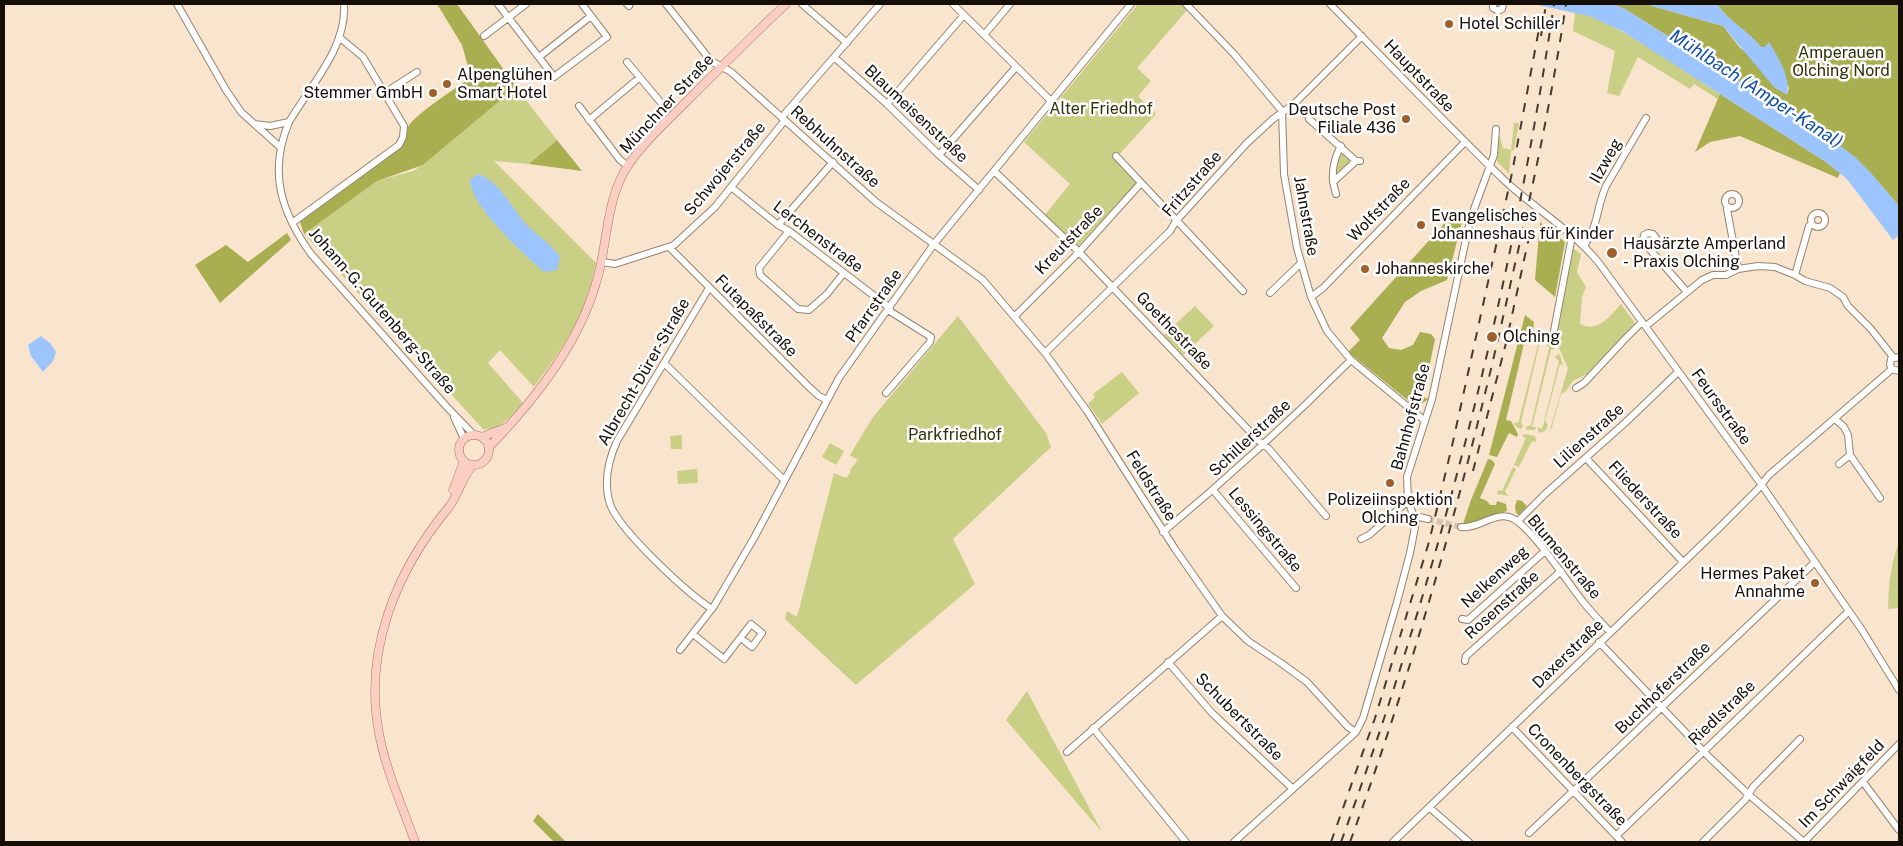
<!DOCTYPE html>
<html>
<head>
<meta charset="utf-8">
<style>
	body { margin:0 }
	#map { position:relative; width:1903px; height:846px; overflow:hidden; background:#f9e4cd; font-family:"Public Sans",sans-serif }
	canvas { display:block }
	.frame { position:absolute; inset:0; border:5px solid #150e07; pointer-events:none }
</style>
</head>
<body>
<div id="map">
<canvas width="1903" height="846"></canvas>
<div class="frame"></div>
</div>
<script>
const ctx = document.querySelector('canvas').getContext('2d');
ctx.lineJoin = 'round';
function fillPath(path, color) {
  ctx.fillStyle = color;
  ctx.fill(path, 'evenodd');
}
function stroke(path, color, width, dash) {
  ctx.strokeStyle = color;
  ctx.lineWidth = width;
  ctx.lineCap = dash ? 'butt' : 'round';
  ctx.setLineDash(dash || []);
  ctx.stroke(path);
}
function label(font, color, halo, rows, align = 'center') {
  ctx.font = font + ' "Public Sans",sans-serif';
  ctx.lineWidth = 5;
  ctx.setLineDash([]);
  ctx.textBaseline = 'middle';
  ctx.strokeStyle = halo;
  ctx.fillStyle = color;
  for (const [text, x, y, turn = 0] of rows) {
    ctx.save();
    ctx.translate(x, y);
    ctx.rotate((+turn || 0) * Math.PI / 180);
    ctx.textAlign = isNaN(turn) ? turn : align;
    if (halo) ctx.strokeText(text, 0, 0);
    ctx.fillText(text, 0, 0);
    ctx.restore();
  }
}
fillPath(new Path2D(`
	M1138,4H1182L1188,9L1137,68L1151,81L1138,96L1156,114L1115,159L1137,183L1077,247L1044,216L1070,184L1024,142Z
	M1575,11C1626,27 1676,66 1720,94L1718,99L1694,84L1690,89L1638,57L1619,96L1607,93L1615,51L1573,31Z
	M507,90L522,95L557,140L529,164L494,161L596,263C585,316 566,344 534,387L500,350L488,363L523,403C512,415 501,431 483,429L304,234L377,181L413,171L423,165L502,99Z
	M1514,123H1519L1514,150L1511,151L1509,174L1497,161L1498,131L1503,148L1511,150Z
	M1341,149L1353,161L1337,175V159Z
	M1573,248L1581,254L1577,272L1586,287L1582,297L1580,324C1598,333 1610,316 1621,304L1635,323L1587,374L1573,381L1566,391L1561,394L1552,427L1549,433L1568,368L1558,346L1557,335Z
	M1195,306L1214,326L1183,355L1164,335Z
	M958,316L1046,433L1051,447L953,539L975,584L856,685L785,619L787,611L797,617L834,473L846,478L851,472L850,470L858,460L850,455L873,417Z
	M1539,337L1542,338L1544,342H1540L1521,422L1523,426L1521,429L1517,427L1514,424L1515,422L1518,423L1519,420L1538,345L1534,341Z
	M1550,340L1552,341L1555,348L1551,350L1532,427H1536L1535,430H1527L1526,427L1531,425L1549,348V346H1546Z
	M1558,354L1560,355L1563,366L1560,364L1545,421L1548,425L1546,430L1541,433L1538,431V427L1541,429L1543,426L1559,361L1555,357Z
	M1122,372L1139,393L1102,424L1088,404L1095,397L1093,394Z
	M1524,434L1535,436L1536,441V442L1532,441L1519,467L1514,465L1526,438L1522,436Z
	M682,435V449H671L670,436Z
	M830,443L844,451L836,465L822,457Z
	M1513,467L1516,469L1505,492L1509,496L1497,494L1498,490L1502,491Z
	M697,469L698,483L678,484L677,471Z
	M1899,542V608L1888,609C1889,584 1890,566 1899,542Z
	M1027,691L1102,832L1006,720Z`), '#c9cf84');
fillPath(new Path2D(`
	M437,4H457L522,95L507,91L502,99L423,165L377,181L304,234L300,222L399,149C404,142 404,134 408,127C416,113 457,88 471,77L462,45Z
	M1612,4H1645L1723,26L1740,48L1749,54L1774,87L1787,94L1789,88L1769,43L1765,47L1761,48C1748,31 1729,22 1717,4H1704H1899V206C1879,182 1860,161 1835,142L1625,9Z
	M1720,94L1826,162L1840,173L1838,178L1740,136L1710,142L1695,152Z
	M557,140L582,171L529,164Z
	M1460,215L1463,218L1447,280L1421,291L1405,302L1382,338L1389,348L1401,350L1413,345L1420,332L1431,334L1435,339L1423,397L1429,399L1416,407L1348,352L1360,340L1350,328L1444,224L1449,223Z
	M1540,222L1565,242L1555,297L1535,280Z
	M287,233L291,240L220,303L195,265L226,245L248,262Z
	M1525,315L1534,322L1533,331L1526,335L1506,420L1511,421L1518,434L1517,437L1509,433L1497,457L1489,455Z
	M1488,459L1492,460L1495,464L1480,498L1487,501L1490,505H1496L1497,501L1506,504L1507,511L1473,524H1463L1471,500Z
	M1517,500L1522,501L1527,506L1519,515L1516,513L1515,506Z
	M538,814L566,842H554L533,821Z`), '#a9ae50');
fillPath(new Path2D(`
	M1533,4H1612L1625,9L1835,142L1855,157L1871,173L1899,206V235L1893,240L1847,179L1826,162L1622,31L1589,16Z
	M1645,4H1717C1729,22 1748,30 1761,47H1765L1769,42C1778,57 1791,77 1787,95L1774,87L1723,26Z
	M478,174C501,182 511,208 527,225C538,237 551,243 560,257L557,270L544,272C524,254 471,207 470,180Z
	M41,336L50,343L56,352L53,361L43,372L31,356L28,345Z`), '#9cc4ff');
stroke(new Path2D(`
	M1298,108L1309,119
	M1428,519L1461,527`), '#d7c4af', 6, [6, 3]);
const minor = new Path2D(`
	M177,4L226,90L241,112L280,147
	M344,4C347,48 310,86 289,122C268,172 281,212 311,254L446,406L474,435
	M498,4L554,77L607,37L582,4
	M627,4L629,6
	M666,4L711,61L731,72L876,202L983,280L1045,353L1087,411L1175,549L1222,616L1248,641L1281,663L1307,682L1348,727L1356,732
	M802,4L847,43
	M953,4L1051,101
	M1186,4L1234,54L1282,111L1284,174L1297,248L1311,297L1327,331L1351,360L1425,421
	M1330,4C1388,63 1445,123 1504,180C1535,209 1572,230 1599,263L1761,484L1862,630L1899,690
	M1493,4V8L1498,11L1502,9L1503,4
	M984,35L1010,4
	M484,36L526,4
	M539,57L591,16
	M834,57L887,104L939,155L979,190
	M627,62L667,110
	M386,92L417,72
	M887,104L964,15
	M579,106L620,160L628,166
	M782,117L880,4
	M1309,119L1356,161H1360
	M589,120L639,78
	M254,124L270,126L289,122
	M1341,146C1334,158 1332,168 1333,182L1356,161
	M939,155L1016,67
	M1116,156L1243,291
	M994,171L1079,252L1259,441L1269,449L1326,516
	M1333,182L1336,194
	M731,187L778,225L789,231L890,308
	M1725 201a7 7 0 1 1 14 0a7 7 0 1 1-14 0Z
	M1728,207L1727,209L1738,269
	M1811 220a7 7 0 1 1 14 0a7 7 0 1 1-14 0Z
	M292,223L399,145L403,137L404,126L363,57L339,37
	M778,225L833,162
	M789,231L759,268L760,275L798,309L809,310L827,294L843,274
	M1646,245L1651,246L1655,243L1656,238L1653,234L1648,233L1644,235L1643,240L1646,245L1687,292
	M1584,246C1599,224 1596,209 1606,186L1646,118
	M669,247L809,387L819,396L827,400
	M602,262L615,264L674,245L715,207L785,120
	M1795,275L1809,226L1812,224
	M709,288L617,441C608,461 603,482 610,504C619,530 688,594 712,609
	M1270,293L1301,263
	M1311,297L1323,288L1465,142
	M1015,316L1079,252L1141,183
	M1646,326L1702,280L1713,275H1726L1738,269L1758,266L1775,267L1795,275L1805,281L1830,288L1843,297L1848,306L1871,329L1893,357
	M1553,336L1572,236
	M1045,353L1170,231L1176,221L1247,143L1273,119L1294,104L1362,36
	M664,363L784,480
	M1892,369L1890,365L1891,359L1899,357
	M1892,369L1899,371
	M1576,388L1584,383L1624,340L1639,325
	M886,393L930,342L931,337L888,310
	M454,417L464,439
	M1835,419L1844,427L1848,435L1850,455L1880,498
	M1586,458L1683,562
	M1839,464L1850,455
	M1213,490L1296,588
	M1415,516L1428,519
	M1518,521L1545,494L1626,422L1678,372
	M1461,527C1478,529 1492,513 1509,517C1528,521 1570,586 1584,603C1592,613 1601,622 1610,632
	M1163,532C1229,477 1291,420 1351,360
	M1361,539L1369,535L1408,501
	M1462,619L1468,620L1545,551
	M693,634L724,659L751,624L762,633L752,647L741,638
	M1599,642L1710,758L1748,794L1804,842
	M680,650L714,606L754,538L839,378L934,244L1131,4
	M1465,661L1466,656L1561,571
	M1168,662L1212,713L1293,789
	M1512,727L1622,842
	M1093,728L1186,842
	M1067,752L1222,616
	M1863,782L1899,830
	M1430,808L1469,842
	M1529,833L1815,562
	M1616,836L1849,611
	M1234,842L1356,732L1363,718L1397,602L1410,553L1416,522L1408,501L1407,477L1432,399L1470,220L1494,155L1496,129
	M1393,842L1719,528L1757,490L1769,475L1892,369
	M1703,842L1745,800L1753,787L1800,739
	M1804,842L1899,744`);
const major = new Path2D(`
	M459 450a15 15 0 1 1 30 0a15 15 0 1 1-30 0Z
	M482,437L505,428
	M489,447C533,402 579,343 596,283C608,245 605,202 627,167C642,144 664,124 683,105C717,71 751,37 786,4
	M453,490L464,461
	M415,842C403,808 387,773 380,738C362,654 395,572 449,507C459,494 462,477 473,465`);
stroke(minor, '#96836e', 8);
stroke(major, '#a87567', 9);
stroke(minor, '#fff', 6);
stroke(major, '#facec2', 8);
stroke(new Path2D(`
	M1541,36L1546,4
	M1473,471L1506,343L1531,228
	M1331,842L1375,718L1429,542L1452,446L1512,173L1539,29
	M1341,842C1440,571 1512,289 1554,4
	M1350,842C1417,658 1470,469 1512,277C1533,187 1552,96 1566,4`), '#453b31', 2, [9, 9]);
for (const [x, y, r, color] of [
	[1449,24,5,"#a05e2b"],
	[447,84,5,"#a05e2b"],
	[433,93,5,"#a05e2b"],
	[1406,119,5,"#a05e2b"],
	[1421,225,5,"#a05e2b"],
	[1612,253,6,"#a05e2b"],
	[1365,269,5,"#a05e2b"],
	[1492,337,6,"#a05e2b"],
	[1390,483,5,"#a05e2b"],
	[1815,583,5,"#a05e2b"]
]) {
  const dot = new Path2D();
  dot.arc(x, y, r, 0, 2 * Math.PI);
  ctx.fillStyle = color;
  ctx.fill(dot);
  stroke(dot, '#fff', 2);
}
label('16px', '#150e07', '#fff', [
	["Hotel Schiller",1459,24],
	["Alpenglühen",457,75],
	["Smart Hotel",457,93],
	["Stemmer GmbH",423,93,"right"],
	["Deutsche Post",1396,110,"right"],
	["Filiale 436",1396,128,"right"],
	["Evangelisches",1431,216],
	["Johanneshaus für Kinder",1431,234],
	["Hausärzte Amperland",1623,244],
	["- Praxis Olching",1623,262],
	["Johanneskirche",1375,269],
	["Olching",1503,337],
	["Polizeiinspektion",1390,500,"center"],
	["Olching",1390,518,"center"],
	["Hermes Paket",1805,574,"right"],
	["Annahme",1805,592,"right"]
], 'left');
label('16px', '#2f3007', '#fff', [
	["Amperauen",1841,53],
	["Olching Nord",1841,71],
	["Alter Friedhof",1101,109],
	["Parkfriedhof",955,435]
]);
label('16px', '#150e07', '#fff', [
	["Hauptstraße",1419,76,46],
	["Münchner Straße",667,104,-47],
	["Blaumeisenstraße",916,114,43],
	["Rebhuhnstraße",835,147,42],
	["Ilzweg",1606,161,-61],
	["Schwojerstraße",725,169,-50],
	["Fritzstraße",1192,184,-49],
	["Wolfstraße",1379,210,-46],
	["Jahnstraße",1306,216,80],
	["Lerchenstraße",818,237,37],
	["Kreutstraße",1069,240,-46],
	["Pfarrstraße",874,306,-55],
	["Johann-G.-Gutenberg-Straße",382,311,49],
	["Futapaßstraße",756,316,45],
	["Goethestraße",1174,331,46],
	["Albrecht-Dürer-Straße",644,372,-60],
	["Feursstraße",1721,407,54],
	["Bahnhofstraße",1411,417,-75],
	["Lilienstraße",1589,436,-42],
	["Schillerstraße",1250,438,-43],
	["Feldstraße",1151,486,58],
	["Fliederstraße",1645,500,47],
	["Lessingstraße",1265,530,50],
	["Blumenstraße",1564,557,50],
	["Nelkenweg",1495,577,-42],
	["Rosenstraße",1502,605,-42],
	["Daxerstraße",1568,654,-44],
	["Buchhoferstraße",1663,688,-44],
	["Riedlstraße",1722,713,-44],
	["Schubertstraße",1239,717,45],
	["Cronenbergstraße",1577,775,46],
	["Im Schwaigfeld",1842,784,-46]
]);
label('italic 18px', '#134fa3', '#fff', [
	["Mühlbach (Amper-Kanal)",1756,89,33]
]);
</script>
</body>
</html>
